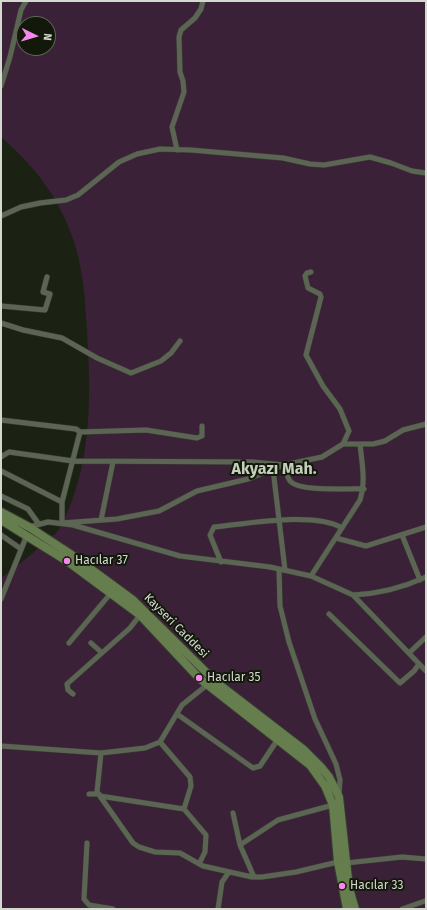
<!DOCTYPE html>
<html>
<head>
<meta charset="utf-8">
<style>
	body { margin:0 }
	#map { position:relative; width:427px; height:910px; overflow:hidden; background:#1b2214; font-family:"Fira Sans",sans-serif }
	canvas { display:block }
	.frame { position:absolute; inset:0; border:2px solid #d4d9d0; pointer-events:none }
	.north { position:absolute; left:16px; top:16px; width:40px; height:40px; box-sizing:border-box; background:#12190b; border:1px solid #60665a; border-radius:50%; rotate:95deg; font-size:11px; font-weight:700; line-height:16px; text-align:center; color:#d4d9d0 }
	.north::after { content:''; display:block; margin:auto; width:14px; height:18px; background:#f788eb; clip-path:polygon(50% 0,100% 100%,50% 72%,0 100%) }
</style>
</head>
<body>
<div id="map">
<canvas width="427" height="910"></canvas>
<div class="frame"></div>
<div class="north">N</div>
</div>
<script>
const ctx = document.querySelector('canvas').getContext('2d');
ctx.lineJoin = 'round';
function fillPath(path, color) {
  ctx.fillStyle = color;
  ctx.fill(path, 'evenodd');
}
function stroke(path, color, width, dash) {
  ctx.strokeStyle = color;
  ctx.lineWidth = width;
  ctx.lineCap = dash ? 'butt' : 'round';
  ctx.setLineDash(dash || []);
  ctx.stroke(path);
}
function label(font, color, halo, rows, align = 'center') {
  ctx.font = font + ' "Fira Sans",sans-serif';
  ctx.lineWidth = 4;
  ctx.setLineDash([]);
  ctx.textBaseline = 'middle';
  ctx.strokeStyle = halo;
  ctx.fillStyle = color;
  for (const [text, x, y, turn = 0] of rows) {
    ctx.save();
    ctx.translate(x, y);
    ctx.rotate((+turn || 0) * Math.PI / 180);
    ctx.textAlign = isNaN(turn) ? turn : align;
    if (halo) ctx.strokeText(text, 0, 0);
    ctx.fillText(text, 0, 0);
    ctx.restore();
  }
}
fillPath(new Path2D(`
	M1,1H426V909H1V578C15,568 28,557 41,546C46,541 53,537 57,532C61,527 64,519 67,513C92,457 91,392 87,332C85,297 83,263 70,231C56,193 31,163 1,137ZM24,24H48V48H24Z`), '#3b2137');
const street = new Path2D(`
	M1,86L10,57L21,10L26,1
	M177,150L172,127L184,92L183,81L180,72L179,37L181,30L195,18L201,9L203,1
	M1,216L21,207L40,203L66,200L78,195L119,162L137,154L160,149L191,150L283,158L310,164L324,165L370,157L391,163L412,171L426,173
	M1,306L45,310L50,294L43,292L47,277
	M1,323L23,330L62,338L97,358L131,373L161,361L171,353L180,341
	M1,420L76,429L80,432L62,502V523L117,519L159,511L197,491L248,479L284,465L322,457L343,444L349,431L340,409L323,386L306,355L321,297L320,294L308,288L305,276L307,273L311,272
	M80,432L146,430L197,438L202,436V426
	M343,444H373L385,441L403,430L426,424
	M1,457L9,452L73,461L253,462L284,465C286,471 287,478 291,482C302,492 348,488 364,489
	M273,469L285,570
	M1,471L62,502
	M1,496L28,509L38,523
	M101,520L113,462
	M29,527L48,522L73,525L180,556L270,567L311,576L353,595L426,671
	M1,535L21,549
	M402,535L420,580
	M336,538L366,546L426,527
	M221,562L210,535L214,527C245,524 315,511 342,528
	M279,569L280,606L289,642L315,719L336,764L340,780L339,794
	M311,576L360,500C366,481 362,464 360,444
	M353,595C379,594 402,588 426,577
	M1,599L27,535
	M329,614L400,683L414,671L419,664
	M69,643L111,593
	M91,643L101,652
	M409,653L426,637
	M73,694L68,690L67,684L130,628L140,615
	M177,714L253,768L260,766L278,739
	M160,742L190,777L191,786L184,809
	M1,746L101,753L145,748L160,742L182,705L207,685
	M101,753L97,792L133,843L139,847L155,852L180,853L203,866L252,877H262L296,872L338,862
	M89,794H99
	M100,796L184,809L206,835L205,852L199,864
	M233,813L240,845
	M87,843L84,899L89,905L113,909
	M346,863L402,857L426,859
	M254,877L240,845L278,820L333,805
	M218,909L222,882L229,872
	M402,909L425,901`);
const primary = new Path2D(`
	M1,512L29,527L69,553L133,600L217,683L304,750L321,767L329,777L339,797L349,888L355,909
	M1,520L67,561L140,615L199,678L310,765L325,786L333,805L338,862L347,909`);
stroke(street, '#373c33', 6);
stroke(primary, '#373c33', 10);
stroke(street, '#5c6554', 5);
stroke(primary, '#667d4e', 8);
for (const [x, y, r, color] of [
	[67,561,4,"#f788eb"],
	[199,678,4,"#f788eb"],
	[342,886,4,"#f788eb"]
]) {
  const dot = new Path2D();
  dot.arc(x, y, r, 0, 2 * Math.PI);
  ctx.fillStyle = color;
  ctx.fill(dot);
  stroke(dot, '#12190b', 1.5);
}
label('12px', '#d4d9d0', '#12190b', [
	["Hacılar 37",75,561],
	["Hacılar 35",207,678],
	["Hacılar 33",350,886]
], 'left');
label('12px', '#d4d9d0', '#12190b', [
	["Kayseri Caddesi",176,626,45]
]);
label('bold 16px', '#c5cfbc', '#12190b', [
	["Akyazı Mah.",274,470]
]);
</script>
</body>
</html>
